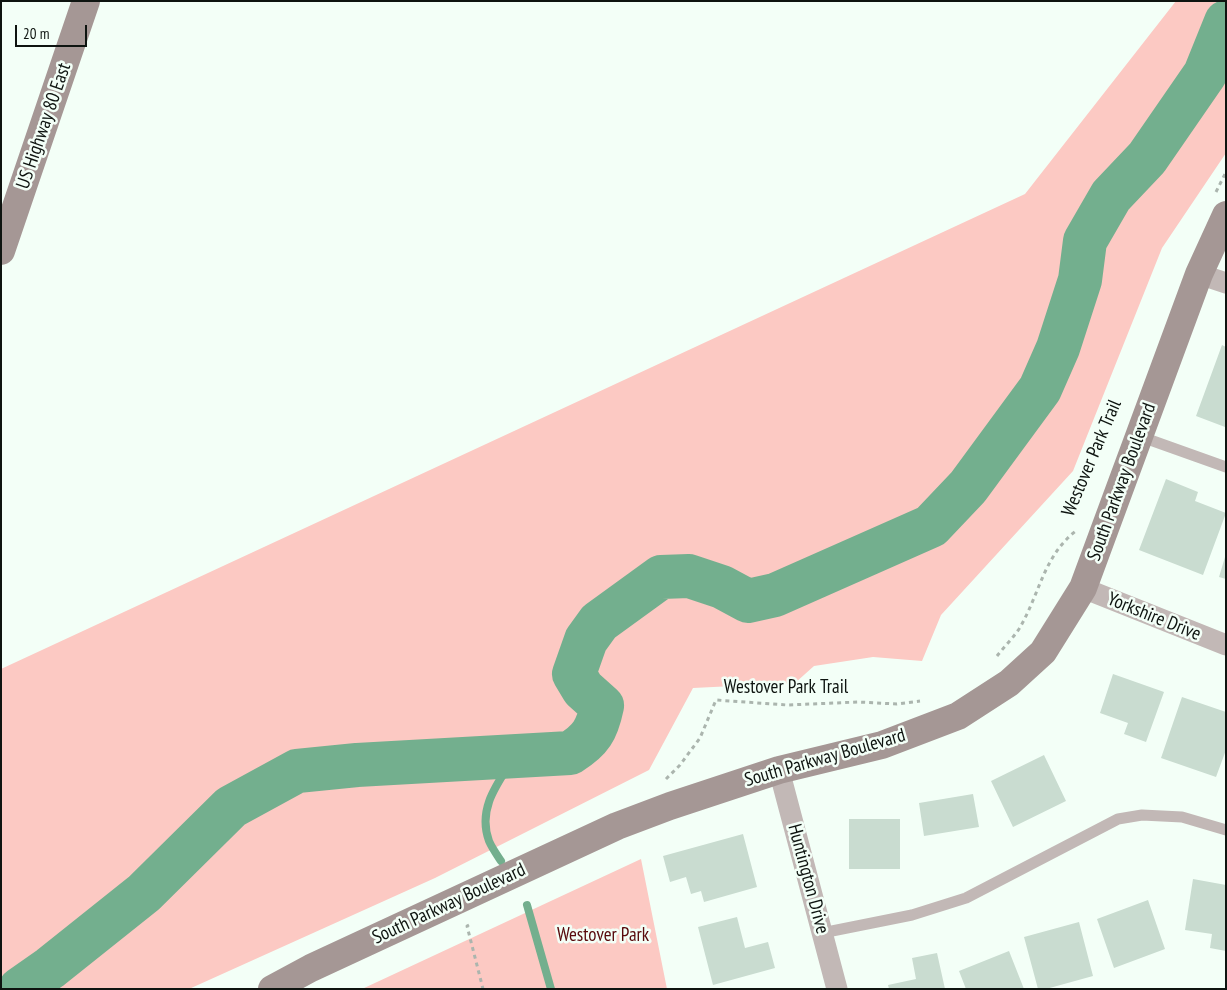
<!DOCTYPE html>
<html>
<head>
<meta charset="utf-8">
<style>
	body { margin:0 }
	#map { position:relative; width:1227px; height:990px; overflow:hidden; background:#f3fff7; font-family:"PT Sans Narrow",sans-serif }
	canvas { display:block }
	.frame { position:absolute; inset:0; border:2px solid #0e1410; pointer-events:none }
	.scale { position:absolute; left:15px; top:25px; width:72px; height:22px; box-sizing:border-box; border:2px solid #0e1410; border-top:0; padding-left:6px; font-size:15px; line-height:18px; white-space:nowrap; color:#0e1410; -webkit-text-stroke:4px #f3fff7; paint-order:stroke }
</style>
</head>
<body>
<div id="map">
<canvas width="1227" height="990"></canvas>
<div class="frame"></div>
<div class="scale">20 m</div>
</div>
<script>
const ctx = document.querySelector('canvas').getContext('2d');
ctx.lineJoin = 'round';
function fillPath(path, color) {
  ctx.fillStyle = color;
  ctx.fill(path, 'evenodd');
}
function stroke(path, color, width, dash) {
  ctx.strokeStyle = color;
  ctx.lineWidth = width;
  ctx.lineCap = dash ? 'butt' : 'round';
  ctx.setLineDash(dash || []);
  ctx.stroke(path);
}
function label(font, color, halo, rows, align = 'center') {
  ctx.font = font + ' "PT Sans Narrow",sans-serif';
  ctx.lineWidth = 5;
  ctx.setLineDash([]);
  ctx.textBaseline = 'middle';
  ctx.strokeStyle = halo;
  ctx.fillStyle = color;
  for (const [text, x, y, turn = 0] of rows) {
    ctx.save();
    ctx.translate(x, y);
    ctx.rotate((+turn || 0) * Math.PI / 180);
    ctx.textAlign = isNaN(turn) ? turn : align;
    if (halo) ctx.strokeText(text, 0, 0);
    ctx.fillText(text, 0, 0);
    ctx.restore();
  }
}
fillPath(new Path2D(`
	M1176,1H1226V153L1162,248L1073,471L941,615L922,661L873,657L814,666L795,683L693,688L649,770L435,878L189,989H60L1,977V669L1025,194Z
	M641,859L667,989H362Z`), '#fcc9c3');
stroke(new Path2D(`
	M501,861C497,855 492,848 489,841C477,808 498,783 515,756
	M527,905L551,989`), '#73af8e', 8);
stroke(new Path2D(`
	M20,989L50,968L144,893L231,807L297,771L357,765L570,753C591,740 597,730 602,706L583,689L574,674L586,640L599,622L661,577L689,576L722,587L748,601L775,595L931,526L968,487L1040,389L1058,348L1080,280L1085,241L1111,196L1147,158L1205,74L1226,22`), '#73af8e', 44);
fillPath(new Path2D(`
	M1222,345L1226,347L1225,427L1196,416Z
	M1166,479L1198,492L1195,501L1226,513L1203,575L1139,550Z
	M1225,557H1226V579L1219,577Z
	M1113,674L1164,692L1146,742L1124,734L1128,723L1100,713Z
	M1182,697L1226,712V750L1216,777L1161,758Z
	M1044,755L1066,801L1013,827L991,781Z
	M973,794L979,827L924,836L919,803Z
	M849,819H900V869H849Z
	M743,834L757,887L704,902L701,891L691,894L686,877L670,882L663,856Z
	M1193,879L1226,885V951L1210,948L1212,934L1185,930Z
	M1148,900L1165,949L1114,968L1097,919Z
	M737,917L745,948L768,942L775,968L713,985L698,927Z
	M1079,922L1093,976L1046,989H1038L1024,937Z
	M1009,951L1024,989H966L959,971Z
	M937,953L945,989H889L888,985L916,979L912,958Z`), '#c9dcd0');
stroke(new Path2D(`
	M1216,192L1226,172
	M997,656C1004,647 1013,638 1019,629C1040,594 1043,556 1077,530
	M666,779L680,765L700,738L716,700L787,705L858,702L897,704L920,701
	M469,925L467,926L483,989`), '#abb5ae', 3, [4, 4]);
stroke(new Path2D(`
	M1139,436L1226,467
	M822,933L912,915L966,898L1118,819L1142,815L1182,817L1226,830`), '#c2b8b6', 11);
stroke(new Path2D(`
	M1199,274L1226,283
	M1083,588L1226,645
	M779,770L837,989`), '#c2b8b6', 21);
stroke(new Path2D(`
	M1,251L86,1
	M272,989L311,968L617,826L670,806L779,770L882,745L958,716L1009,683L1043,652L1083,588L1199,274L1226,215`), '#a59795', 28);
label('19px', '#0e1410', '#f3fff7', [
	["US Highway 80 East",44,126,-71],
	["Westover Park Trail",1092,458,-67],
	["South Parkway Boulevard",1122,482,-70],
	["Yorkshire Drive",1154,617,22],
	["Westover Park Trail",786,688],
	["South Parkway Boulevard",825,758,-16],
	["Huntington Drive",808,879,75],
	["South Parkway Boulevard",449,904,-25]
]);
label('19px', '#580a0c', '#f3fff7', [
	["Westover Park",603,936]
]);
</script>
</body>
</html>
